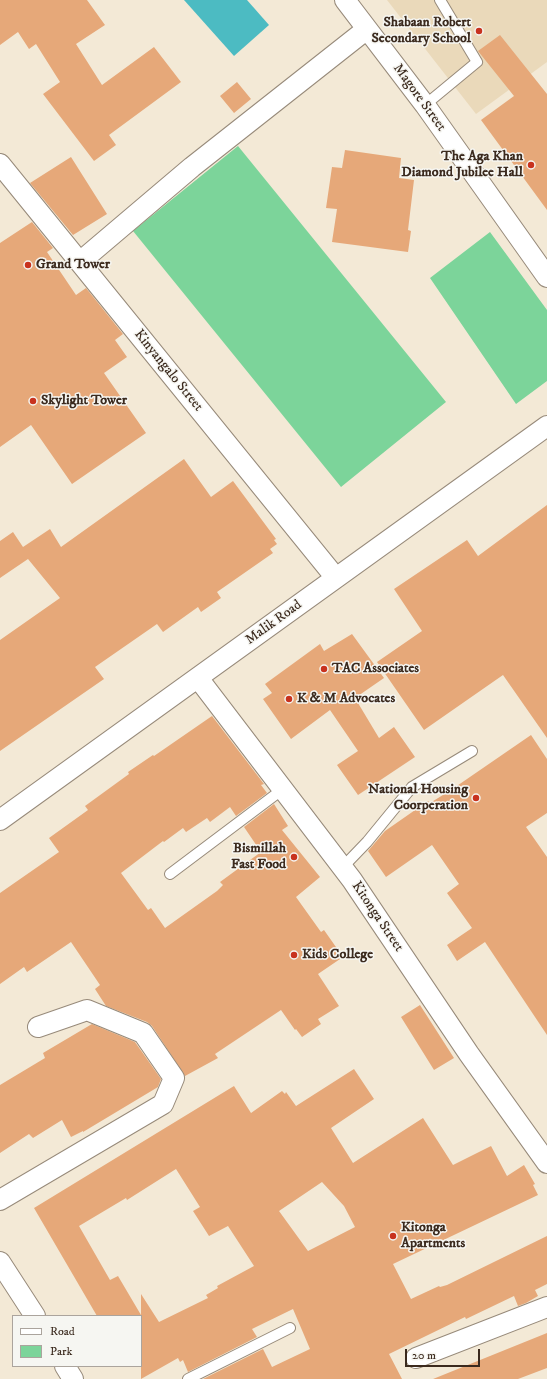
<!DOCTYPE html>
<html>
<head>
<meta charset="utf-8">
<style>
	body { margin:0 }
	#map { position:relative; width:547px; height:1379px; overflow:hidden; background:#f3e9d6; font-family:"IM FELL DW Pica",serif }
	canvas { display:block }
	.legend { position:absolute; left:12px; top:1315px; width:130px; height:52px; box-sizing:border-box; background:#f6f6f2; border:1px solid #aba49d; margin:0; padding:5px 7px; list-style:none; font-size:12px; color:#3b2a1e }
	.legend li { display:flex; align-items:center; gap:8px; height:20px }
	.legend b { width:20px; border:1px solid #aba49d }
	.scale { position:absolute; left:405px; top:1349px; width:75px; height:18px; box-sizing:border-box; border:2px solid #3b2a1e; border-top:0; padding-left:5px; font-size:12px; line-height:14px; white-space:nowrap; color:#3b2a1e; -webkit-text-stroke:3px #f6f6f2; paint-order:stroke }
</style>
</head>
<body>
<div id="map">
<canvas width="547" height="1379"></canvas>
<ul class="legend">
<li><b style="height:5px;background:#fff"></b>Road</li>
<li><b style="height:11px;background:#7cd49a"></b>Park</li>
</ul>
<div class="scale">20 m</div>
</div>
<script>
const ctx = document.querySelector('canvas').getContext('2d');
ctx.lineJoin = 'round';
function fillPath(path, color) {
  ctx.fillStyle = color;
  ctx.fill(path, 'evenodd');
}
function stroke(path, color, width, dash) {
  ctx.strokeStyle = color;
  ctx.lineWidth = width;
  ctx.lineCap = dash ? 'butt' : 'round';
  ctx.setLineDash(dash || []);
  ctx.stroke(path);
}
function label(font, color, halo, rows, align = 'center') {
  ctx.font = font + ' "IM FELL DW Pica",serif';
  ctx.lineWidth = 3;
  ctx.setLineDash([]);
  ctx.textBaseline = 'middle';
  ctx.strokeStyle = halo;
  ctx.fillStyle = color;
  for (const [text, x, y, turn = 0] of rows) {
    ctx.save();
    ctx.translate(x, y);
    ctx.rotate((+turn || 0) * Math.PI / 180);
    ctx.textAlign = isNaN(turn) ? turn : align;
    if (halo) ctx.strokeText(text, 0, 0);
    ctx.fillText(text, 0, 0);
    ctx.restore();
  }
}
fillPath(new Path2D(`
	M387,0H547V62L476,114Z`), '#ead9ba');
fillPath(new Path2D(`
	M238,146L446,402L341,487L133,231Z
	M490,232L547,310V381L516,404L430,278Z`), '#7cd49a');
fillPath(new Path2D(`
	M184,0H247L269,25L234,56Z`), '#4cbbc2');
fillPath(new Path2D(`
	M0,0H87L105,25L76,44L102,85L154,47L181,82L109,135L116,145L94,161L43,94L60,82L36,44L29,49L18,32L0,45Z
	M500,35L547,94V210L481,120L514,96L478,51Z
	M237,82L251,99L234,113L220,96Z
	M345,150L401,158L399,178L414,180L408,230L411,231L408,252L332,242L337,209L326,208L332,167L342,168Z
	M71,157L107,214L73,235L30,183Z
	M32,222L53,248L47,252L76,295L86,288L123,334L115,340L127,357L104,373L146,433L72,484L31,425L0,447V243Z
	M184,459L211,497L233,481L276,539L274,540L277,544L270,549L273,553L217,592L221,598L201,612L198,607L163,632L157,624L95,667L104,679L0,751V640L60,598L28,559L0,578V541L13,532L23,547L50,529L61,547Z
	M547,505V738L503,675L424,730L377,662L422,631L394,589L467,540L478,556Z
	M352,634L384,678L355,698L379,738L394,727L415,757L358,795L337,765L358,751L330,710L291,739L263,699L272,693L265,684L320,644L324,651Z
	M212,716L264,784L261,785L267,793L236,816L230,807L210,822L207,818L186,832L183,828L164,842L163,841L121,873L148,910L151,908L165,928L217,891L223,885L220,882L261,852L244,827L274,804L288,826L282,830L320,877L296,897L321,932L324,930L343,957L318,974L339,1006L318,1019L321,1024L302,1037L296,1029L295,1030L281,1010L215,1054L218,1058L185,1076L152,1026L147,1022L106,1006L95,989L100,985L71,942L27,972L24,967L0,984V893L59,852L49,838L88,810L85,806L129,774L128,772L153,755L154,756Z
	M531,735L547,759V813L526,827L547,857V1035L485,942L457,961L447,945L472,928L447,893L459,884L432,845L386,877L368,851L385,831L428,801L430,803L451,790Z
	M420,1005L454,1058L434,1070L401,1017Z
	M92,1024L135,1042L161,1079L158,1087L83,1132V1131L71,1137L62,1120L33,1138L29,1134L0,1153V1085L45,1058L43,1053Z
	M354,1069L374,1099L331,1128L353,1163L423,1118L453,1165L491,1146L507,1176L524,1165L535,1184L533,1185L538,1195L393,1264L411,1299L439,1286L440,1287L447,1285L547,1236V1284L535,1290L538,1296L526,1303L518,1306L514,1296L466,1319L465,1317L389,1354L402,1379H203L263,1349L272,1367L310,1349L293,1309L252,1329L257,1337L188,1372L183,1360L180,1362L178,1358L141,1379V1316H97L34,1208L234,1086L251,1113L282,1091L285,1094L286,1092L296,1106ZM176,1169L200,1207L193,1211L209,1236L228,1226L254,1266L217,1286L218,1288L206,1295L208,1298L159,1322L141,1294V1315L118,1276L110,1280L79,1226L126,1198L127,1200ZM322,1182L344,1206L355,1227L308,1251L279,1211Z
	M547,1333V1368L518,1379H433Z`), '#e6a879');
const service = new Path2D(`
	M425,105L477,62L440,0
	M342,868L367,842L412,787L472,751
	M170,874L283,789
	M188,1379L290,1328`);
const minor = new Path2D(`
	M345,0L425,105L547,277
	M0,164L336,578
	M80,262L192,167L367,29
	M198,678L352,880L469,1054L547,1163
	M0,820L547,426
	M0,1200L163,1104L174,1078L143,1033L87,1010L38,1027
	M0,1262L35,1316
	M416,1358L547,1307
	M65,1366L73,1379`);
stroke(service, '#978a7a', 12);
stroke(minor, '#978a7a', 22);
stroke(service, '#fff', 10);
stroke(minor, '#fff', 20);
for (const [x, y, r, color] of [
	[479,31,4,"#c8321e"],
	[531,165,4,"#c8321e"],
	[28,265,4,"#c8321e"],
	[33,401,4,"#c8321e"],
	[324,669,4,"#c8321e"],
	[289,699,4,"#c8321e"],
	[476,798,4,"#c8321e"],
	[294,857,4,"#c8321e"],
	[294,955,4,"#c8321e"],
	[393,1236,4,"#c8321e"]
]) {
  const dot = new Path2D();
  dot.arc(x, y, r, 0, 2 * Math.PI);
  ctx.fillStyle = color;
  ctx.fill(dot);
  stroke(dot, '#f6f6f2', 1.5);
}
label('bold 14px', '#3b2a1e', '#f6f6f2', [
	["Shabaan Robert",471,23,"right"],
	["Secondary School",471,39,"right"],
	["The Aga Khan",523,157,"right"],
	["Diamond Jubilee Hall",523,173,"right"],
	["Grand Tower",36,265],
	["Skylight Tower",41,401],
	["TAC Associates",332,669],
	["K & M Advocates",297,699],
	["National Housing",468,790,"right"],
	["Coorperation",468,806,"right"],
	["Bismillah",286,849,"right"],
	["Fast Food",286,865,"right"],
	["Kids College",302,955],
	["Kitonga",401,1228],
	["Apartments",401,1244]
], 'left');
label('14px', '#3b2a1e', '#f6f6f2', [
	["Magore Street",419,98,54],
	["Kinyangalo Street",168,371,51],
	["Malik Road",274,623,-36],
	["Kitonga Street",377,917,56]
]);
</script>
</body>
</html>
